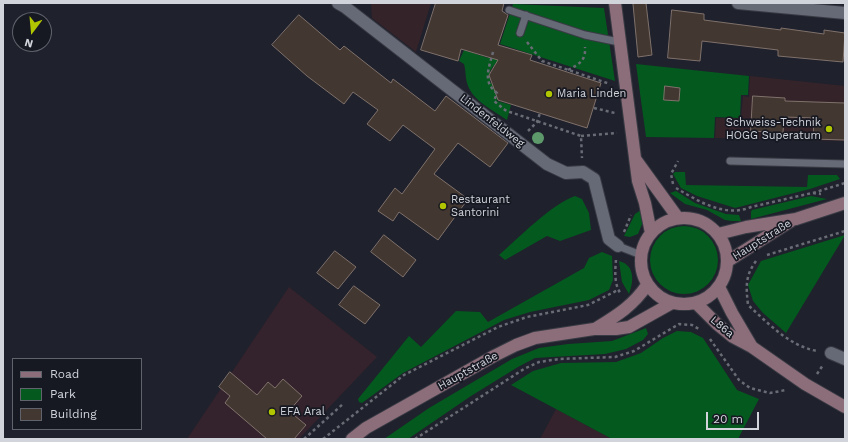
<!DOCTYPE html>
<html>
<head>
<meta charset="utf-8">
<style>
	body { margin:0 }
	#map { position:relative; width:848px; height:442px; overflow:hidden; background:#1f212c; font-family:"Work Sans",sans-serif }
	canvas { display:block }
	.frame { position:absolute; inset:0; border:4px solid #d2d4db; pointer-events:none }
	.legend { position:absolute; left:12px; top:358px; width:130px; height:72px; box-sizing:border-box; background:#161822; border:1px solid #61636c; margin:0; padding:5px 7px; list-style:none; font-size:12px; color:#d2d4db }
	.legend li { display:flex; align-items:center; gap:8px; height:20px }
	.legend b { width:20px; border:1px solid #61636c }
	.north { position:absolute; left:12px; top:12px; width:40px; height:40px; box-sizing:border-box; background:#161822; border:1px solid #61636c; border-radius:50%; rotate:196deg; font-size:11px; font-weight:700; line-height:16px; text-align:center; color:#d2d4db }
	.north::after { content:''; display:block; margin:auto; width:14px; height:18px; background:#b1c500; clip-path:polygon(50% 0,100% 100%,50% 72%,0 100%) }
	.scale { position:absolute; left:706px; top:412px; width:53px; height:18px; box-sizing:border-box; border:2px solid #d2d4db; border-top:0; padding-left:5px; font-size:12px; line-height:14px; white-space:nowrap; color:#d2d4db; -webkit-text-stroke:3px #161822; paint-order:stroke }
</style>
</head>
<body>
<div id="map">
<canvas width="848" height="442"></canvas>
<div class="frame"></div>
<ul class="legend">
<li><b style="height:5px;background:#8c6d7a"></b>Road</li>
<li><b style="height:11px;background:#04591e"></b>Park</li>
<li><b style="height:11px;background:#433731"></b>Building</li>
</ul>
<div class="north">N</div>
<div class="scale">20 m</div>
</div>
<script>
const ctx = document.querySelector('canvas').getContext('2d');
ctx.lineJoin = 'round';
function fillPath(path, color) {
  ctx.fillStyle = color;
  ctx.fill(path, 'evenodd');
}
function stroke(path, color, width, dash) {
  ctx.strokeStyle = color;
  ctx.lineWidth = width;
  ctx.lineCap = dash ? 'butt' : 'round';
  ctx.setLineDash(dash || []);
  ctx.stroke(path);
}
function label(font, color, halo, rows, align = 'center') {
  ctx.font = font + ' "Work Sans",sans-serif';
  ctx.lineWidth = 3.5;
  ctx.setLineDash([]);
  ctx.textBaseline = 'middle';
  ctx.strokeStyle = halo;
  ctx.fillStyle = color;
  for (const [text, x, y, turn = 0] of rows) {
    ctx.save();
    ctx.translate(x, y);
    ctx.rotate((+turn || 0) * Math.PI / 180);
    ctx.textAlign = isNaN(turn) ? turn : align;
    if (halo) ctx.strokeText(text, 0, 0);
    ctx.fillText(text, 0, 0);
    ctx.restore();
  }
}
fillPath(new Path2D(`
	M289,287L377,357L299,439H187Z
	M556,409L612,439H540Z`), '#34232c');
fillPath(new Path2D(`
	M371,3H431L416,52L372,18Z
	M750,76L845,86V141L715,138L716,118H741L743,96L749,97Z`), '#35232a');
fillPath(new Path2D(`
	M513,4L604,8L615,81L500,44Z
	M464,50L488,58L490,51L504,62L495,64L490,71V82L499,92L497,101L511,105L507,120C493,110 472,101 467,83C465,77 466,70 464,64L459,61Z
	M636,64L749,76L748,95H741L740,118L715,117L714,138L646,137Z
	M675,172H685L686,185L807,187L808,175H837L840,179L810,189L735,208L697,196L681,188L673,174Z
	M676,191L695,203L726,214L739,215L741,221H732L725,220L707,210L685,204L670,193Z
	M575,196L582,199L589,213L591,230L560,241L547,236L505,260L499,255C517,239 553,203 575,196Z
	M811,196L827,199L751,219V212L752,210Z
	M641,210L642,224L638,234L630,237L624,236L635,214Z
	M650 260a34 34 0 1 1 68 0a34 34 0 1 1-68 0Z
	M845,235L786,333L763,313L753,301L748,285L761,261Z
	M602,252L612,256L613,280L609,290L589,300L530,312L504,320L403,373L362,403L359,402L358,399L409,336L421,347L456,311L480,312L488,322L584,268L589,258Z
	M619,261C635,265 634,281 629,294L622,282Z
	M646,328L648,334L643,340L626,349L605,354L535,358L518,367L471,396L408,439H384L429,408L512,359L539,348L568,344L612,341Z
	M677,331L691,332L703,338L737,390L759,399L738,439H612L511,385L533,371L561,363L616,362L641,353L663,338Z`), '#04591e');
const building = new Path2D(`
	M436,3H504L502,11L508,15L498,45L532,55L530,60L601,83L587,128L498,100L489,75L498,60L461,49L458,61L421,50Z
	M646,3L652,55L638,57L633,4Z
	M672,10L704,14V20L781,30V28L824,34V30L845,33L843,62L778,56V50L702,41L700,61L668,58Z
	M299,15L340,50L344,46L391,83L393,79L435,111L446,96L508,143L490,167L458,143L434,174L468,199L438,240L399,212L393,221L378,211L395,188L402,194L435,149L403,125L390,141L367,124L378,110L353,92L344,104L307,76L272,45Z
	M665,86L680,88L679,101L664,100Z
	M753,96L785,98V101L845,103V140L813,139L814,118L784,117L783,133L751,131Z
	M384,235L416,260L403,277L371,252Z
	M335,251L356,267L338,289L317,273Z
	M354,286L380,305L365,324L339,305Z
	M230,372L257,395L268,382L275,388L283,379L302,396L289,411L306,425L294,439H267L225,403L230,396L219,387Z`);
fillPath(building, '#433731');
stroke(building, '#7f716b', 1);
const lane = new Path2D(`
	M509,10L585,35L619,42
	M520,33L526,15
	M730,161L845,164
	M618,246L641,255`);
const street = new Path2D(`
	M338,3L345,7L547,164L566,173L583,172L594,179L609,239L618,246
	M738,3L845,13
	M831,353L845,359`);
const secondary = new Path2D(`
	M615,3L638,181L645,203L651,233
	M636,160L678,218
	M641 261a43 43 0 1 1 86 0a43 43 0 1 1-86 0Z
	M718,234L746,227L796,219L845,203
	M728,261L791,221
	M719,287L732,313L752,347L805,384L845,407
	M696,303L717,324L733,337L752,347
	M595,329C616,316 633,306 647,285
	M352,439L366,428L494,356L516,345L535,338L594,329H616L629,327L672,303`);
stroke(lane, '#393b44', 9);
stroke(street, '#393b44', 14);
stroke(secondary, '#393b44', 14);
stroke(new Path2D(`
	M527,42L542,61L610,84
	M493,52C489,68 482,82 497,93L494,101L505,110L510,112L581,136L582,158
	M568,70C579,64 586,61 585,47
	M594,108L615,113
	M528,131L537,122L540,113
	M581,136L617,133
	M673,184L671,174L678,161
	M676,188C698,201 725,218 751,207L812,193L821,194
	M813,193L845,183
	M624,232L631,215
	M767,255L845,231
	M616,260C615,271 614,285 621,294
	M756,261C745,276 746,287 748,305C768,323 789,346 817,351
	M710,339L739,380L750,388L770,393L786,390
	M817,374L823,365
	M304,439L343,404
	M323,439L404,375L498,327L527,317L588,305L618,290
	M415,439L524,369L539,362L559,359L615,357L634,351L679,324L692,325L699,329`), '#6a6c75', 2.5, [3, 3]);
stroke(lane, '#666976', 7);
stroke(street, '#666976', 12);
stroke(secondary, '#8c6d7a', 12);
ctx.fillStyle = '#5e996c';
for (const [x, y] of [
	[538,138]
]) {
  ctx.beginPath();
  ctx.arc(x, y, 6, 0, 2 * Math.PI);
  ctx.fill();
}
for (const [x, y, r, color] of [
	[549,94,4,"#b1c500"],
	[829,129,4,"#b1c500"],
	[443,206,4,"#b1c500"],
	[272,412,4,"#b1c500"]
]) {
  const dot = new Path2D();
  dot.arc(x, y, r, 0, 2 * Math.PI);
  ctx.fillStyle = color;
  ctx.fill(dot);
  stroke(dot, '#161822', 1.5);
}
label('11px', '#d2d4db', '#161822', [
	["Maria Linden",557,94],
	["Schweiss-Technik",821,123,"right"],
	["HOGG Superatum",821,136,"right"],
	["Restaurant",451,200],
	["Santorini",451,213],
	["EFA Aral",280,412]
], 'left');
label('11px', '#d2d4db', '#161822', [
	["Lindenfeldweg",492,121,38],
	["Hauptstraße",762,240,-32],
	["L86a",722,327,40],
	["Hauptstraße",468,371,-29]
]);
</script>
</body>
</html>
